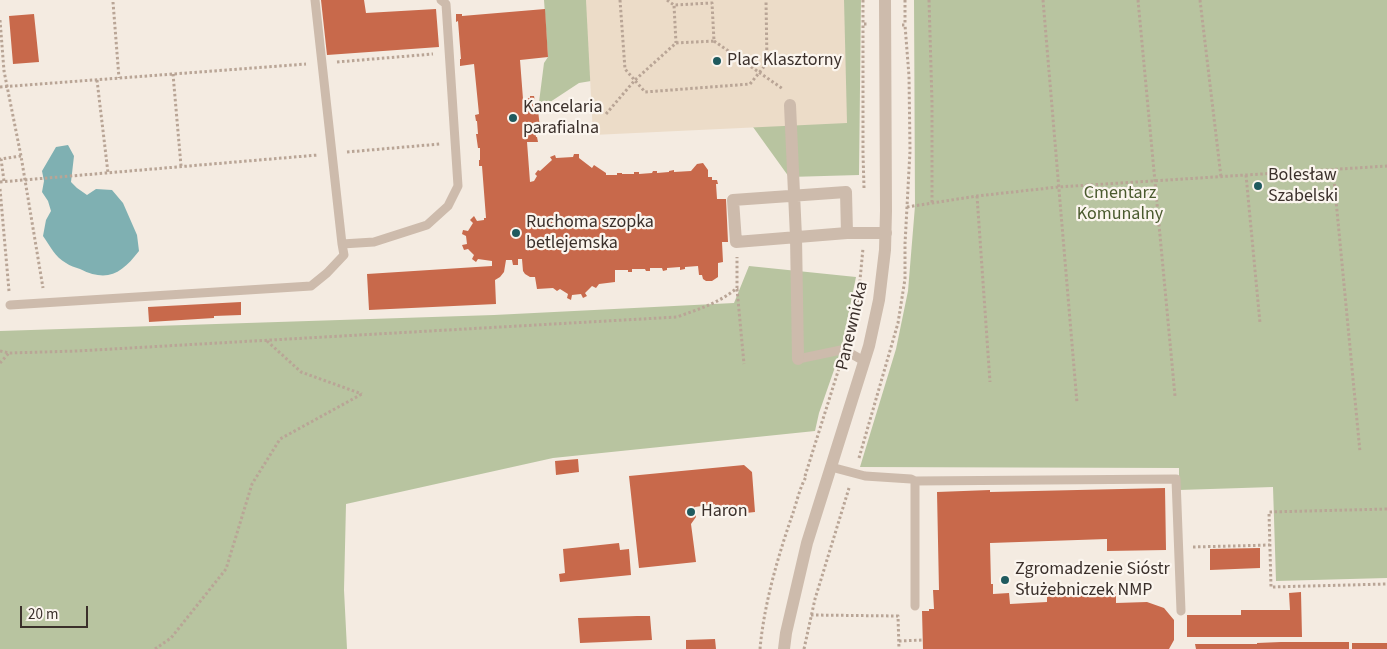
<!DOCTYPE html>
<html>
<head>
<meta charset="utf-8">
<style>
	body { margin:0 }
	#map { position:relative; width:1387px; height:649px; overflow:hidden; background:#f4ebe1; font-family:"Source Sans 3",sans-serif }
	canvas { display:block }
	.scale { position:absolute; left:20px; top:606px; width:68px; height:22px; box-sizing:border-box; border:2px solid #3b302b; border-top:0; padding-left:6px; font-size:15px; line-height:18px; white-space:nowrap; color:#3b302b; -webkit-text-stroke:4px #fbf5ee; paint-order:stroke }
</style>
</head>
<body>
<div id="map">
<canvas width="1387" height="649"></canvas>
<div class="scale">20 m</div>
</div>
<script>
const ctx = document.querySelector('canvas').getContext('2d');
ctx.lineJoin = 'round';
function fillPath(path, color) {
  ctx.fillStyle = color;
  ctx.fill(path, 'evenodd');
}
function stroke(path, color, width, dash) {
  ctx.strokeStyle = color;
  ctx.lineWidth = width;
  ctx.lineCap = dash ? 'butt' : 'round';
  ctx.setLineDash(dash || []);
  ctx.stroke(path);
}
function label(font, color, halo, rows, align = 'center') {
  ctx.font = font + ' "Source Sans 3",sans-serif';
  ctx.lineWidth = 4.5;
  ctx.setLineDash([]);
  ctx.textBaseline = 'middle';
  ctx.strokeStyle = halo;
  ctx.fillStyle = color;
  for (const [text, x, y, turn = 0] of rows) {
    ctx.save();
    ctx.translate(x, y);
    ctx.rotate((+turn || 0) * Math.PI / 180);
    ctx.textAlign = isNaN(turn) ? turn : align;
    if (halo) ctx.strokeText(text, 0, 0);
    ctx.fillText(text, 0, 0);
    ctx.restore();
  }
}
fillPath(new Path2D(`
	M544,0H861L859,175L789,177L753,127L609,78L579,83L538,110L544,63L548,57Z
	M914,0H1387V578L1276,581L1273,487L1179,490V468L860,467L896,349L908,291L915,206Z
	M749,266L856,277L841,350L819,413L815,431L553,458L346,504L344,590L347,649H0V331L494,315L734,303Z`), '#b8c4a0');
fillPath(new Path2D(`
	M586,0H844L847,123L593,135Z`), '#ecdcc8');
fillPath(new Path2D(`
	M68,145L74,156L71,182L77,188L87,195L96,189L112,190L123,203L137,235L139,251C122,273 108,283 80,269C75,267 70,266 66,263C55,257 50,246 43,236L46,220L51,211L48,201L42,192L44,181L42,171L56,147Z`), '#7fb0b2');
fillPath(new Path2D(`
	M321,0H364L366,13L436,9L439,47L327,55Z
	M545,9L548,57L520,60L523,99L530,98V96H534L535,101H533L534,111L538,110L540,128H535L536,137H537L538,142H527L530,182L534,181L537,176L535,174L538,170L540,171L552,160L550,157L555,155L556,158L573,157L574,154H579V158L592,168L594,165L606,173V175H617V173H622V174H634V172H639V174L652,173L653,171H657V173L669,172V171L674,170V172L691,171L697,164L703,163L708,170V177H712V180H717L718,184H716L717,199H726L728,242H722L723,262L718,263V277L712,281H706L703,279L702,275H699L698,266L685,267V269L680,270V267L667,268V270L663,271L662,268H650V271H646L645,269H632V272H628V270H615V282L599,284L596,288L592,286L585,293L587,296L583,298L581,294L572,295L571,300L567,298L568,294L560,289L557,291L553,288L537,289L535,277H530L525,274L523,271L522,259H518V265H513L512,260H506L504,272L500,277L495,280L496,304L369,310L367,274L492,266V261L478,259L476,262L472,259L474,255L468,249L464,250L462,245L467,244L466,236L462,234L463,230L468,231L473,223L470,220L474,216L477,221L484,220V218H486L482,166H479V160H480V148H478L476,134H478L477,121H476L475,115L479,114L474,64L460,66V59H461L458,21L456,22V14H462V16Z
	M34,14L39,62L13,64L9,16Z
	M241,302V315L214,316V318L149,322L148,307Z
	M578,459L579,472L556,475L555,461Z
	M744,465L752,472L755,512L718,516L715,504L695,507L696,517L691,524L696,562L639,568L629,476Z
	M1165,488L1166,550L1107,551V539L990,543L991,584H993V594L1009,593L1010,604L1047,602V596L1116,593V603L1147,602L1164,608L1174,620V640L1169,649H923L922,611H929V609H934L933,590H939L937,492L990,490V492Z
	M619,543L620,550L629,549L631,575L560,582L559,574L565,573L563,549Z
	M1260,548V568L1210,570V549Z
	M1301,592L1302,637H1187V615H1241V610H1290L1289,593Z
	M637,616H650L652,640L580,643L578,618Z
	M715,639L716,649H686V640Z
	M1281,642H1349V649H1196L1195,644H1257V643Z
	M1352,643H1387V649H1352Z`), '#c8694b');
stroke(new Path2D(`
	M620,0L625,69L645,92L750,84L767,63L766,0
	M667,0L674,5
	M863,0V24
	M905,0V25
	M929,0L932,102V203
	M1043,0L1077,403
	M1138,0L1175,396
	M1200,0L1221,177
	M113,2L119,78
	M0,20L4,71L21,156L43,288
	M714,41L783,89
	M337,62L433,54
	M173,74L181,166
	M97,80L108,173
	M0,87L306,64
	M606,114L635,80L676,43L714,41L712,3L674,5L676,43
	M347,152L440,144
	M1333,169L1360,452
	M1246,175L1260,323
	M4,181L1,159L21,156
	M0,182L318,155
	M864,188L863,153V24H868
	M0,189L9,291
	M977,196L990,382
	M907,207L977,196L1058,187L1387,166
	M737,289L744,364
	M857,312L863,248
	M267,341L301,372L362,394
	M0,351L9,353L77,351L677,317C699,309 719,303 737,288V257
	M0,363L9,353
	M859,458L898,323L905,279V244L910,151L909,76L905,25H902
	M805,476L840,365
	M1387,509L1269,512L1271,587L1387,584
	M1193,547L1270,545
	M811,615L898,616L899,649
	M899,641L923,640
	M155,649L171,638L226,569L252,484L280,439L362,394
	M760,649C764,604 778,556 793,513C797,501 800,487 806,477
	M804,649L815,599L849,488`), '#b9a596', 3, [2.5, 2.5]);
stroke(new Path2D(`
	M315,0L342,244L374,242L427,225L448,206L458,186L446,4L441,0
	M10,305L311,286L327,273L344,255L342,244
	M798,359L841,350L848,352L864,361
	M831,467L865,476L911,479L915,481V606
	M915,481L1176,479L1181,611`), '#cdbbac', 9);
stroke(new Path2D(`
	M790,105L796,237L798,359
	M846,192L847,233L736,242L733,200Z
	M847,233H886`), '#cdbbac', 12);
stroke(new Path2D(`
	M784,649L786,633L807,543L869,346L879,300L885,250L886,211L885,0`), '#cdbbac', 12);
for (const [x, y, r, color] of [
	[717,61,5,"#1f5a5e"],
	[513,118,5,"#1f5a5e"],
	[1258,186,5,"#1f5a5e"],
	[516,233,5,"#1f5a5e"],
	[691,512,5,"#1f5a5e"],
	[1005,580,5,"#1f5a5e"]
]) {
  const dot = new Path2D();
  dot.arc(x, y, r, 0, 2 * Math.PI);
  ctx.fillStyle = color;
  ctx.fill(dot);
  stroke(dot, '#fbf5ee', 2);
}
label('18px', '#3b302b', '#fbf5ee', [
	["Plac Klasztorny",727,61],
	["Kancelaria",523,108],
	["parafialna",523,129],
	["Bolesław",1268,176],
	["Szabelski",1268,197],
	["Ruchoma szopka",526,223],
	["betlejemska",526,244],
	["Haron",701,512],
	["Zgromadzenie Sióstr",1015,570],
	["Służebniczek NMP",1015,591]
], 'left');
label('18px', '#4a5a2e', '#fbf5ee', [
	["Cmentarz",1120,194],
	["Komunalny",1120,215]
]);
label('18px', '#3b302b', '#fbf5ee', [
	["Panewnicka",853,326,-77]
]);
</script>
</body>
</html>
